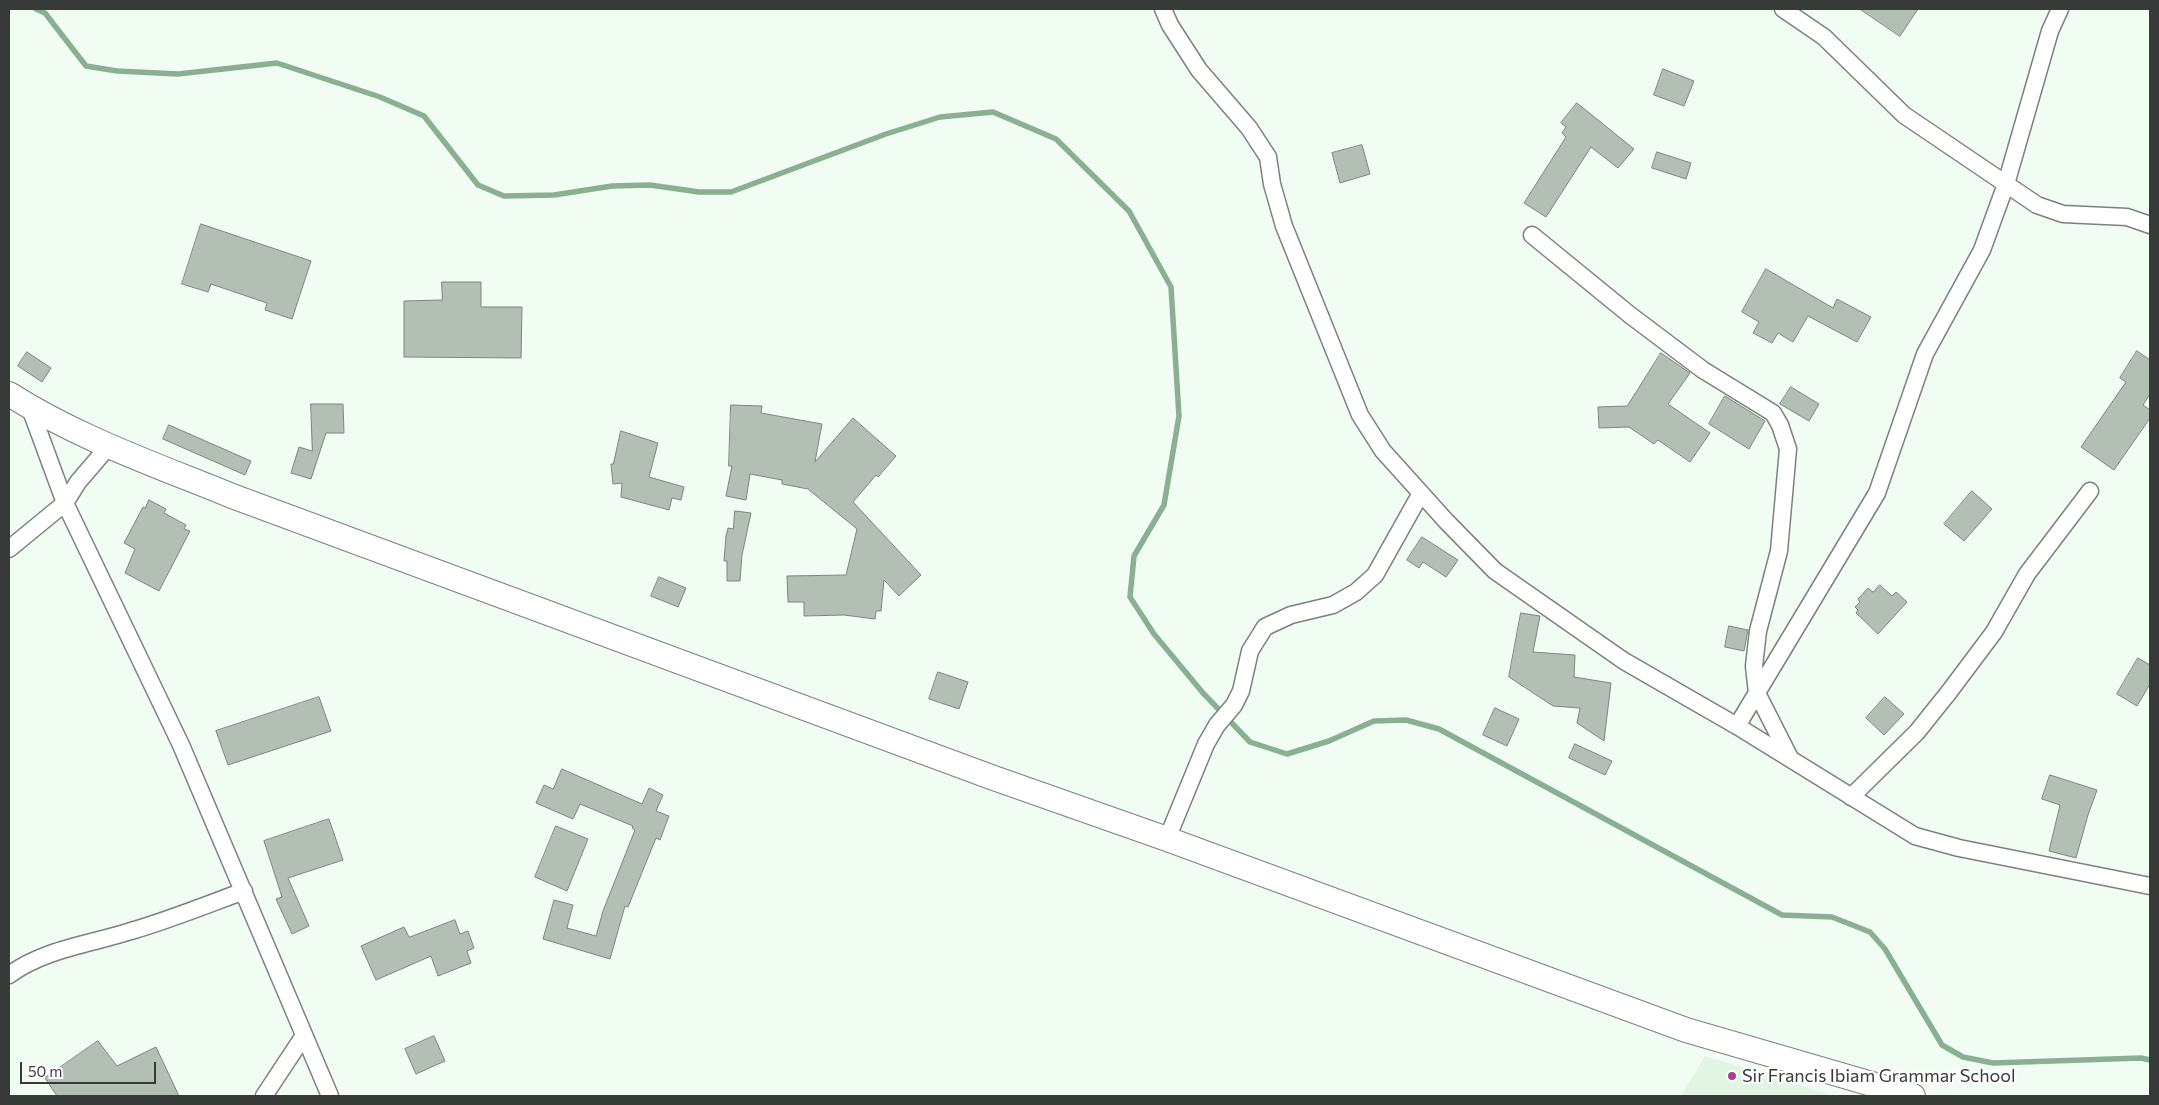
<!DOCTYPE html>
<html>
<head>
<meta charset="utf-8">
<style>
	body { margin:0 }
	#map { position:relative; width:2159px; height:1105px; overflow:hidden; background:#f1fdf3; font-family:Commissioner,sans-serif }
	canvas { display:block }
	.frame { position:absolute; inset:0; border:10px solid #373b38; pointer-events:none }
	.scale { position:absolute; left:20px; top:1062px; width:136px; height:22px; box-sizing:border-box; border:2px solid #373b38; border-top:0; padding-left:6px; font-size:15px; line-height:18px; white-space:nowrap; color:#373b38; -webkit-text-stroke:4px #fff; paint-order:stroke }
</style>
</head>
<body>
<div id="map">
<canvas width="2159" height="1105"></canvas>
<div class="frame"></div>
<div class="scale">50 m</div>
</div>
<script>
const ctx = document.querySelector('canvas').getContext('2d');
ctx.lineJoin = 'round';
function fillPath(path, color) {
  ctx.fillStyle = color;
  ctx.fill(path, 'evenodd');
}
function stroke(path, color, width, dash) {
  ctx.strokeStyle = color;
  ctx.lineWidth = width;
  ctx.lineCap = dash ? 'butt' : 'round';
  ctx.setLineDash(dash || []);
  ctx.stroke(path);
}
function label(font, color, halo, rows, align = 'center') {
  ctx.font = font + ' Commissioner,sans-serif';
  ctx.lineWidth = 4.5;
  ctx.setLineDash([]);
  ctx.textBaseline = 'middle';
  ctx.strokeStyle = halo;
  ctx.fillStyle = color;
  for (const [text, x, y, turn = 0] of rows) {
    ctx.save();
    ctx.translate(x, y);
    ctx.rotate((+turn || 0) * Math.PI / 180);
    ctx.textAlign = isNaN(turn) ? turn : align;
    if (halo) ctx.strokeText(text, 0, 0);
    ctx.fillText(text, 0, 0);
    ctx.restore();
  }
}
fillPath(new Path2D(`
	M1705,1056L1835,1096H1681Z`), '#e2f4e4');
stroke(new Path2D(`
	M36,9L45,13L86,66L117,71L178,74L277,63L380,97L424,116L478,185L504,196L554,195L612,186L650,185L699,192H731L886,134L940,117L993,112L1056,139L1129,211L1171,287L1179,416L1164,505L1134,556L1130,597L1154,634L1203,693L1250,742L1287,754L1329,741L1374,721L1406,720L1439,729L1782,915L1832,917L1870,932L1885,949L1942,1045L1963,1057L1993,1063L2141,1058L2150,1060`), '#89b091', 5.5);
const building = new Path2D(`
	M1860,9H1918L1900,36Z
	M1663,69L1694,81L1684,106L1654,95Z
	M1577,103L1634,149L1618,168L1591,147L1546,217L1524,203L1566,137L1562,133L1566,127L1561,123Z
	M1362,145L1370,174L1340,183L1332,153Z
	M1657,152L1691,163L1686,179L1652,168Z
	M201,224L311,261L292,319L265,310L267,303L211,284L208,292L182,284Z
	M1766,269L1833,308L1837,299L1871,317L1857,342L1808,316L1793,342L1778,333L1772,343L1753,333L1759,322L1742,312Z
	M442,282H481V307H522L521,358L404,357V301L442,300Z
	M2137,351L2150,360V394L2143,405L2150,410V418L2114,470L2081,447L2126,382L2120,378Z
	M27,352L51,368L42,382L18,366Z
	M1661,353L1690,373L1668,404L1710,433L1690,462L1658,440L1654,444L1629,427L1599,428L1598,407L1627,406Z
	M1791,387L1819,404L1809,421L1780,404Z
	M1725,396L1765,421L1749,449L1709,424Z
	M311,404H343L344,433H326L311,479L291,473L299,447L312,451Z
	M731,405L762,406L761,413L822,424L815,462L853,418L896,456L878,477L876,475L853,502L921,575L899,596L884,580L881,611H876L875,619L844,615L804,616V602H788L787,576L846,575L857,529L808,489L782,484V480L750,474L746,500L726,496L732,466H729Z
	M169,425L251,461L245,475L163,439Z
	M621,431L658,443L649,477L684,487L681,500L672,498L669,510L621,497L622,483L613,484L611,464H613Z
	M1972,491L1992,509L1964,541L1944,524Z
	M149,500L166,509L164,513L186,525L184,529L190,531L159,591L125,573L135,549L124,543L143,507L145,508Z
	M735,511L751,513L742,555L740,581H727V561H724L726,536L728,528L733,529Z
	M1422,537L1458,560L1446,577L1423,562L1419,568L1407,560Z
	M659,577L686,588L678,607L651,596Z
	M1880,585L1892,596L1896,592L1907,602L1878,634L1856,613L1858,610L1855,607L1860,602L1858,599L1868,588L1873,592Z
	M1521,613L1540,616L1533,652L1575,655L1574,677L1611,683L1604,741L1577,723L1580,708L1553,706L1509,677Z
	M1729,626L1748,630L1744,651L1725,647Z
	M2138,658L2150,665V684L2137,706L2117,694Z
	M938,672L968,682L959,709L929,699Z
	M319,697L331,731L228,765L216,731Z
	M1885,697L1904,714L1884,735L1866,718Z
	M1495,708L1519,719L1507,746L1483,735Z
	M1575,744L1612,761L1605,775L1569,758Z
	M562,769L642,804L649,788L663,795L656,811L669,816L660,840L656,838L628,907L625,906L610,959L543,939L554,900L573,905L567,928L596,936L603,911L635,830L632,828L633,826L580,804L573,819L536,803L544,785L553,789Z
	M2050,775L2097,790L2088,815L2076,858L2049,851L2060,805L2042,799Z
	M329,819L343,860L288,878L309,926L292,934L276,899L282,897L264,841Z
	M556,826L588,839L567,891L535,877Z
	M455,920L460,934L468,931L474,948L467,951L471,963L438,976L431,956L376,980L361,946L404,927L409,937Z
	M434,1036L445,1061L416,1074L405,1049Z
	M98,1041L117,1066L156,1047L179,1096H57L45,1078Z`);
fillPath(building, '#b3beb5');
stroke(building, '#7b867d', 1);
const street = new Path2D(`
	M1163,9L1170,25L1199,70L1249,128L1268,157L1272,184L1284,226L1360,415L1383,451L1446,521L1495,571L1624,661L1737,726L1915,836L1959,848L2150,886
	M1783,9L1824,37L1904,115L2037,205L2063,214L2127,217L2150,225
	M1532,235L1630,315L1703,370L1773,413L1780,425L1788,449L1779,551L1758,631L1754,666L1757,693L1790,758
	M30,408L65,503L181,745L330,1096
	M9,549L65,503L78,482L108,447
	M1737,726L1877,493L1925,354L1982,250L2006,184L2050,31L2060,9
	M1851,797L1917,732L1949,692L1994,632L2027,574L2090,491
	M1167,839L1206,744L1217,725L1234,705L1241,691L1250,651L1265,627L1291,615L1333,605L1356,592L1375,575L1421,493
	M9,975C44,949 91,944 131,931C169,920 206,905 244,891
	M264,1096L303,1037`);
const secondary = new Path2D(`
	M9,394C78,438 156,465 232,496L991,777L1167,839L1686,1030L1913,1096`);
stroke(street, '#79837b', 19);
stroke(secondary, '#79837b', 26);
stroke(street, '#fff', 16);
stroke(secondary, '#fff', 24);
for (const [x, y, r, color] of [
	[1732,1076,5,"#b03b93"]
]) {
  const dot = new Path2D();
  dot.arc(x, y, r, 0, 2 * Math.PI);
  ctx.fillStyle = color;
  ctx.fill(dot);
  stroke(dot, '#fff', 2);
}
label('18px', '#373b38', '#fff', [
	["Sir Francis Ibiam Grammar School",1742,1076]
], 'left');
</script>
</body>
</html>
